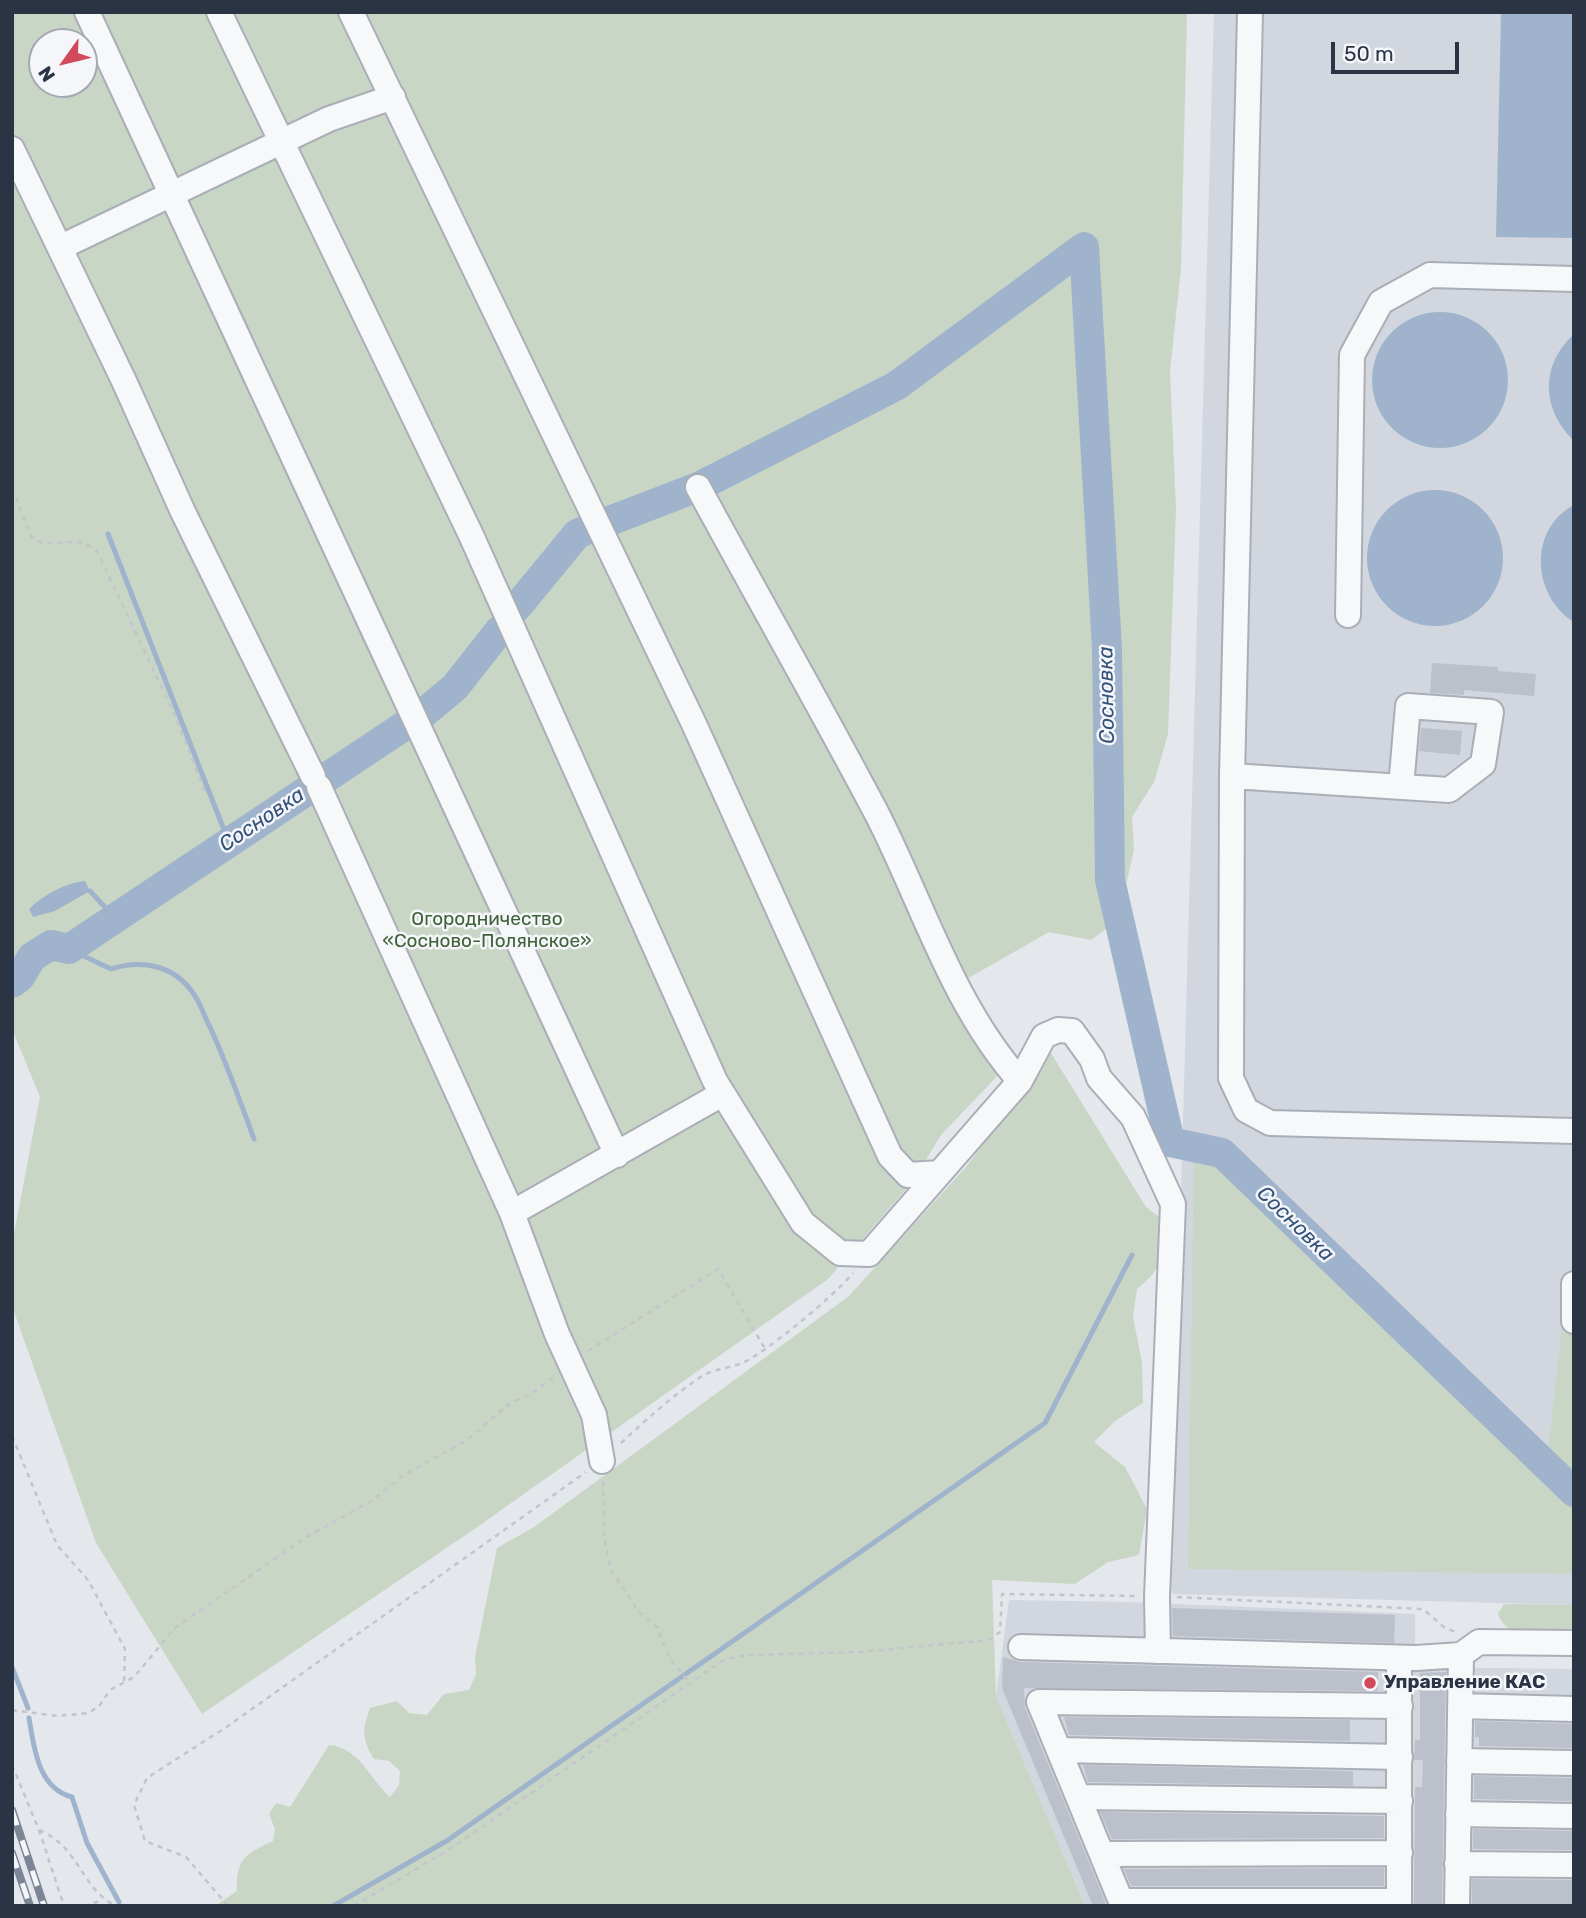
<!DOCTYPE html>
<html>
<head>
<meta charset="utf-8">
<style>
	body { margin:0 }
	#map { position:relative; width:1586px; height:1918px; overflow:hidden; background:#e4e7ec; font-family:Rubik,sans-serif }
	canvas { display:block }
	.frame { position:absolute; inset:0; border:14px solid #2b3445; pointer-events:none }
	.north { position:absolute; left:28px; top:28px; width:70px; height:70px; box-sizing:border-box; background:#f4f6f9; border:2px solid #a4a8b1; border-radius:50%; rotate:236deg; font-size:19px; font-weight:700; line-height:28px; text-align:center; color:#2b3445 }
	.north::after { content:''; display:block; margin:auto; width:24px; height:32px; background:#d1495b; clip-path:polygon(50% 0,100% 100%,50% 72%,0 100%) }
	.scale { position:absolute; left:1331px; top:42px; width:128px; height:32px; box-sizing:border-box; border:4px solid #2b3445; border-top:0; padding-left:9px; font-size:21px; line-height:24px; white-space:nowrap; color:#2b3445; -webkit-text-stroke:5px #f4f6f9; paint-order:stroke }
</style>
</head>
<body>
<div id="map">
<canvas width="1586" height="1918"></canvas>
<div class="frame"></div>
<div class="north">N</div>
<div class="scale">50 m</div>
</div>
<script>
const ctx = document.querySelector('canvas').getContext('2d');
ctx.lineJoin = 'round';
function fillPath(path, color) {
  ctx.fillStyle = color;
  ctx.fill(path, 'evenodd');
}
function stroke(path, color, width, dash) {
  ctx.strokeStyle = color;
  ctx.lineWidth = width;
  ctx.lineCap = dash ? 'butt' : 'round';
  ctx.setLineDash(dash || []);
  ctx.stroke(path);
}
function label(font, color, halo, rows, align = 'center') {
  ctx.font = font + ' Rubik,sans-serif';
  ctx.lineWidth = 5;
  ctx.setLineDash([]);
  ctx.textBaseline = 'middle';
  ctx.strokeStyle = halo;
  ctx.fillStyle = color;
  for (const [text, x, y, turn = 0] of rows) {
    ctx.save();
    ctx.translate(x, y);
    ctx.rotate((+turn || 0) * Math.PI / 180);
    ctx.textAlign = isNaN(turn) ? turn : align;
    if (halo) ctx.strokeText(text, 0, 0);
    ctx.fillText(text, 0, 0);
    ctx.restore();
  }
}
fillPath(new Path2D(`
	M1214,12H1574V1605L1173,1594L1170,1585Z
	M1009,1600L1127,1602L1415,1614V1667L1574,1669V1906H1085L996,1696Z`), '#d2d6de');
fillPath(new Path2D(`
	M12,12H1187L1181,268L1170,371L1176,510L1168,734L1154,782L1132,817L1134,850L1118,920L1091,940L1049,932L958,984L1005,1068L941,1135L913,1181L828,1279L473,1530L202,1714L96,1543L12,1306V1244L40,1097L12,1029ZM42,42H84V84H42Z
	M1051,1053L1146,1207L1163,1220C1162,1254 1166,1266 1137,1289L1133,1317L1142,1363L1143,1403L1115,1421L1094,1442L1125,1467L1147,1509L1139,1555L1108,1562L1075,1584L992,1580L996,1696L1085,1906H215L237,1891C236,1859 245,1854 273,1841L275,1829L269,1814L276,1803L290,1807L329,1745C360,1748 369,1778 390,1797L399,1785L400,1771L389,1761L374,1759C362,1740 362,1729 370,1708L397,1701L409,1713L427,1715L444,1694L469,1690L476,1674L475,1657L497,1548L534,1527L849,1296L966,1167Z
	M1194,1144L1574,1505V1574L1188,1569Z
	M1567,1280L1574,1331V1476L1548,1452Z
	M1504,1604L1574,1605V1635C1548,1634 1508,1643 1498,1614Z`), '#c9d6c5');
fillPath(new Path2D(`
	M1501,12H1574V238L1496,237Z
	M1372 380a68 68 0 1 1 136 0a68 68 0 1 1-136 0Z
	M1574,334V441C1541,409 1540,365 1574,334Z
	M1367 558a68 68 0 1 1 136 0a68 68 0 1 1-136 0Z
	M1574,505V622C1532,596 1528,529 1574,505Z
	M85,881L90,891L55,911L33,917L29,909C44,895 64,883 85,881Z`), '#9fb4cc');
stroke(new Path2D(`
	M108,534L228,840
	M90,891L114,917
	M69,949L111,969C141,959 174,965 193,993C200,1002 204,1016 210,1027C227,1064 240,1101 254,1139
	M12,1667L28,1708
	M29,1718C34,1748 38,1788 72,1797L87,1843L119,1902
	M333,1906L448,1840L1045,1423L1132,1255`), '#9fb4cc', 5);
stroke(new Path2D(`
	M612,520L698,487L896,386L1084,247L1107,649L1110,880L1170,1142L1222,1153L1574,1492
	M517,607L577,534L586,530
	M12,983L20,977L32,957L51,945L69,949L425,712L455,687L499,631`), '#9fb4cc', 30);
fillPath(new Path2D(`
	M1432,663L1498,667V671L1536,674L1534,696L1464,690V695L1430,693Z
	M1421,728L1462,731L1460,755L1419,751Z
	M1172,1608L1395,1615L1394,1643L1173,1636Z
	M1003,1657L1021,1662L1378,1672V1691L1024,1688L1025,1708L1107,1906H1093L1002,1688Z
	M1446,1672L1442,1906H1414L1415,1787H1422L1423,1760H1414L1415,1740H1420V1673Z
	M1064,1717L1350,1720V1741L1069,1735Z
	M1475,1721L1574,1724V1748L1479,1746V1737H1475Z
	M1083,1765L1353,1771V1786L1088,1782Z
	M1474,1776L1574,1778V1801L1474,1799Z
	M1100,1812L1384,1816V1838L1112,1839Z
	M1473,1829L1574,1831V1850L1473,1849Z
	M1384,1868V1886H1131L1124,1869Z
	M1472,1879L1574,1880V1906L1472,1905Z`), '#bbc0ca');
const minor = new Path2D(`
	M87,12L617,1155
	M219,12L471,535L715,1081L803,1223L840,1253L869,1254L1020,1081L1044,1036L1058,1030L1072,1031L1092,1059L1099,1078L1133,1117L1173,1204L1157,1597L1158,1651
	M351,12L694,724L890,1156L908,1175L939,1173
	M1250,12L1232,776L1231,1078L1246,1110L1270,1123L1574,1131
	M12,149L124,381L183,512L313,776
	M61,247L329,119L393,97
	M698,487C757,596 819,704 877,814C923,904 952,1004 1020,1081
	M1348,615L1352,355L1381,302L1430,275L1574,279
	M1232,776L1449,790L1483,764L1491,712L1408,706L1401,787
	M319,787L512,1213L557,1334L594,1415L602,1461
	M512,1213L722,1094
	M1574,1284V1321
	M1021,1647L1416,1658L1461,1655L1479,1642L1574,1643
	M1460,1706L1574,1709
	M1059,1750L1400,1757
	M1459,1761L1574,1763
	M1079,1797L1400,1801
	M1458,1814L1574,1816
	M1102,1854L1400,1853
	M1457,1864L1574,1865
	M1121,1901H1399
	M1123,1906L1039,1702L1400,1706
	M1399,1906V1658
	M1457,1906L1461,1655`);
stroke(minor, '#a9aeb7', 28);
stroke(new Path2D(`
	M12,488L31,536L36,541C59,548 81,533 98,553L176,718L205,793
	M588,1351L718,1269L764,1347
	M12,1436L57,1545L88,1580L125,1649L124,1684
	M621,1443C646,1420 671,1397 699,1378C712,1369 725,1369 740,1364C765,1354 835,1295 853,1273
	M603,1481L604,1538L611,1570L638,1611L657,1627L670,1659L689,1682
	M1177,1597L1423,1609L1445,1628L1456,1632
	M12,1710L57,1716L89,1713L100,1705L110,1690L134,1677L176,1627L305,1538L371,1501L404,1475L467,1440L509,1404L532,1393L555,1376
	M12,1765L39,1830L64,1906
	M39,1830C81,1848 80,1888 116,1906
	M84,1906L103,1900
	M228,1906L186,1857L145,1841L134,1805L147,1778L228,1726L586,1472
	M354,1906L453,1847L725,1659L748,1655L859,1652L989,1640L1000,1632L1002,1594L1136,1596`), '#c2c5cb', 2.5, [5, 5]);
stroke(minor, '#f7f8fa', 24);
const rail = new Path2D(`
	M12,1810L44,1906
	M12,1853L30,1906`);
stroke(rail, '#7d8696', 8);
stroke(rail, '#f4f6f9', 5, [16]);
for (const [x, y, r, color] of [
	[1370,1683,7,"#d1495b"]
]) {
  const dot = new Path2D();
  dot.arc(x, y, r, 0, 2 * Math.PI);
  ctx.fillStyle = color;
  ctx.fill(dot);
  stroke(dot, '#f4f6f9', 2.5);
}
label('19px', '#3f6138', '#f4f6f9', [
	["Огородничество",487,920],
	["«Сосново-Полянское»",487,942]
]);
label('bold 19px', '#2b3445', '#f4f6f9', [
	["Управление КАС",1384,1683]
], 'left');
label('italic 21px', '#34527a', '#f4f6f9', [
	["Сосновка",1107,695,-91],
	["Сосновка",262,820,-34],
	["Сосновка",1295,1224,44]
]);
</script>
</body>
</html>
